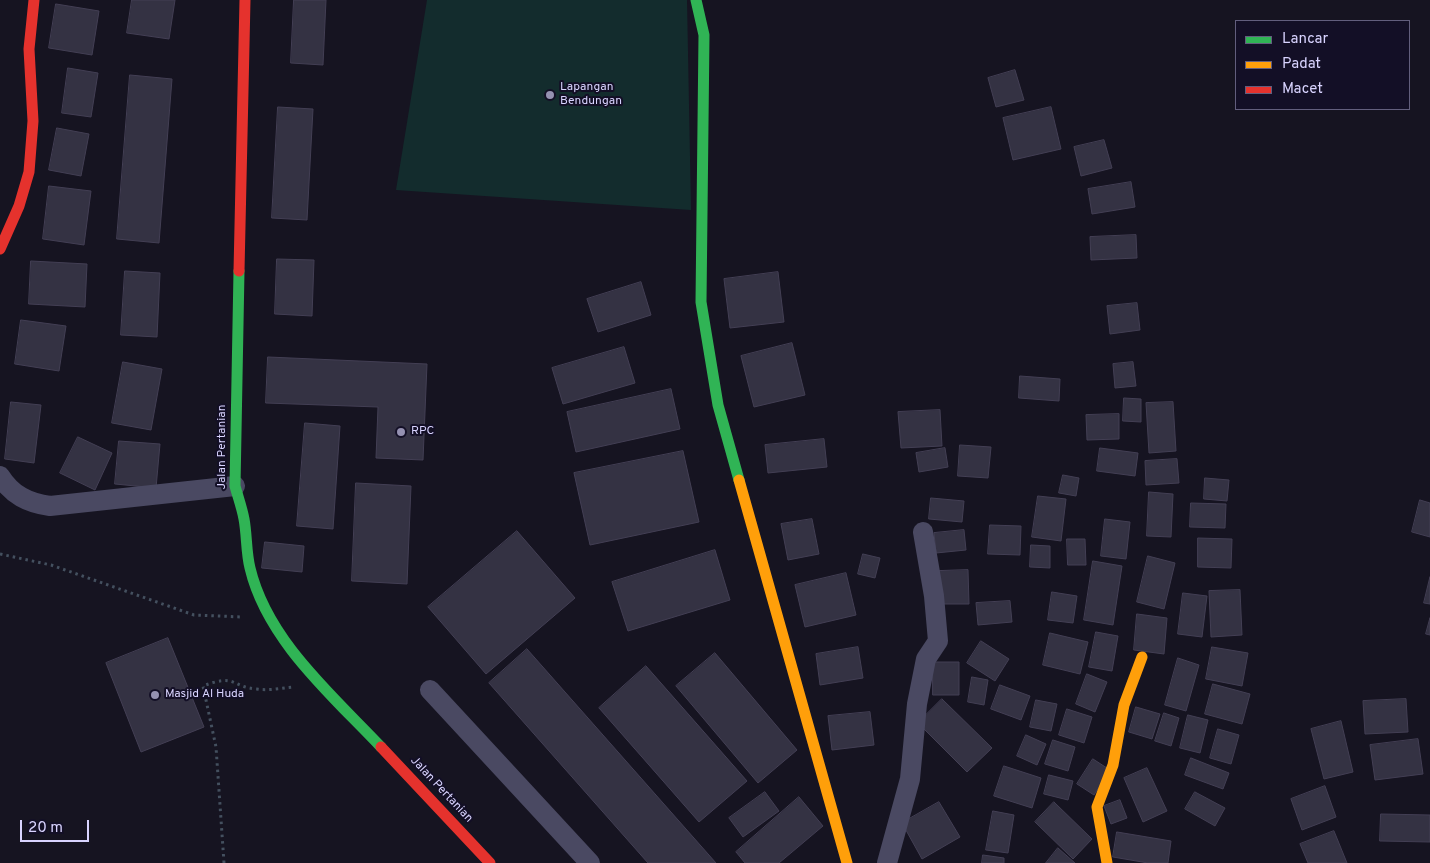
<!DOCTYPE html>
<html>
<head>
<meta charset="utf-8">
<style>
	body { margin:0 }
	#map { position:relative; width:1430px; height:863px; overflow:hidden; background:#161421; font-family:Overpass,sans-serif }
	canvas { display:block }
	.legend { position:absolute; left:1235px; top:20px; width:175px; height:90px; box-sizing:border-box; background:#130f26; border:1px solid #625e7d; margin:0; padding:6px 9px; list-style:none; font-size:15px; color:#d9d4ff }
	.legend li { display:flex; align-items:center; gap:10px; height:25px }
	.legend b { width:25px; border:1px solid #625e7d }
	.scale { position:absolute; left:20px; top:820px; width:69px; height:22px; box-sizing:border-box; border:2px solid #d9d4ff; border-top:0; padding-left:6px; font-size:15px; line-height:18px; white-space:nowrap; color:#d9d4ff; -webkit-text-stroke:4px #130f26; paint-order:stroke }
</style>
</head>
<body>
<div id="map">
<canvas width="1430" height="863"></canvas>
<ul class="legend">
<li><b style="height:6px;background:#30b455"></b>Lancar</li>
<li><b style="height:6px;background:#ff9f0a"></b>Padat</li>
<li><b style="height:6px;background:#e5322d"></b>Macet</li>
</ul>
<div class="scale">20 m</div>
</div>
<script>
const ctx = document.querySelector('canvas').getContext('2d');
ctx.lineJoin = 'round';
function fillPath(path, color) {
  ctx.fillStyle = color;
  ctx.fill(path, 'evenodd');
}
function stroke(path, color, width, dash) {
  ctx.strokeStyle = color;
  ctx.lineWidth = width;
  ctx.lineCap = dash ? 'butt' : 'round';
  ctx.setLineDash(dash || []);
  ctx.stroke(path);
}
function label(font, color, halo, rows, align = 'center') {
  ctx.font = font + ' Overpass,sans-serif';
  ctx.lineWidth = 4;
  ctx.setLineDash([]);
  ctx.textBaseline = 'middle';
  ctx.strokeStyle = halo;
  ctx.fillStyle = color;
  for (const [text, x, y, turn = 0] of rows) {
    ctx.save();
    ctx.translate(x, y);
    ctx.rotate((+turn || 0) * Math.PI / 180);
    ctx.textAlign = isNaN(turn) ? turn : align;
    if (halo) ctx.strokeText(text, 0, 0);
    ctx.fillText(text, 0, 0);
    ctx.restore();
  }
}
fillPath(new Path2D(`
	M427,0H687L691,210L396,190Z`), '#132c2d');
const building = new Path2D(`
	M132,0H175L169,39L127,33Z
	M294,0H326L323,65L291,63Z
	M56,4L99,11L92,55L49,48Z
	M68,68L98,73L91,117L62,113Z
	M1015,70L1024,100L996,107L988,78Z
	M130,75L172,79L159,243L117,239Z
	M278,107L313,109L307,220L272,218Z
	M1051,107L1061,149L1013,160L1003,118Z
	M57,128L89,134L81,176L49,170Z
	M1104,140L1112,168L1081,176L1074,147Z
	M1131,182L1135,207L1092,214L1088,189Z
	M49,186L91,191L84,245L43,239Z
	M1136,235L1137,258L1091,260L1090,237Z
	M277,259L314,260L312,316L275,314Z
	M31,261L87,264L85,307L29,304Z
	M125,271L160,273L157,337L121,335Z
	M778,272L784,322L730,328L724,279Z
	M641,282L651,315L598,332L587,299Z
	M1137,303L1140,330L1110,334L1107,306Z
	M21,320L66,326L59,371L15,364Z
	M792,343L805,395L754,407L741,356Z
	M624,347L635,383L563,404L552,368Z
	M268,357L427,364L423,460L376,458L378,407L266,403Z
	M123,362L162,369L151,430L112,423Z
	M1133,362L1136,386L1115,388L1113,364Z
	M1020,376L1060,379L1059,401L1019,398Z
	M671,389L680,429L576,452L567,412Z
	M1124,398L1141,399V422L1123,421Z
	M11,402L41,405L34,463L5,459Z
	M1173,402L1176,451L1149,453L1146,403Z
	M940,410L942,446L901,448L898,412Z
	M1119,414V439L1087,440L1086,415Z
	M305,423L340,426L333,529L297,526Z
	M78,437L112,453L95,490L60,473Z
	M824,439L827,467L768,473L765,445Z
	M119,441L160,444L156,488L115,484Z
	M960,445L991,447L988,478L958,476Z
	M945,448L948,467L919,472L916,453Z
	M1100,448L1138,453L1135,476L1097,471Z
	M683,451L699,522L590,545L574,473Z
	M1177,459L1179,483L1146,485L1145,461Z
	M1063,475L1079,478L1076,496L1059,493Z
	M1205,478L1229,480L1227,501L1204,499Z
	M356,483L411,486L407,584L352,581Z
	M1149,492L1173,494L1171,537L1147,536Z
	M1038,496L1066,499L1061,541L1032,537Z
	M931,498L964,501L962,522L929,519Z
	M1420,500L1430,503V537L1412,532Z
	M1191,503L1226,504L1225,528L1190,527Z
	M812,519L819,554L788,560L781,524Z
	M1105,519L1130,522L1126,559L1101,556Z
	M990,525L1021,526L1020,555L988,554Z
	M964,530L966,550L936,553L934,533Z
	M517,531L575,598L486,674L428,607Z
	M1198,538L1232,539L1231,568L1198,567Z
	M1067,539H1085L1086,565H1068Z
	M265,542L304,546L302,572L262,568Z
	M1031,545L1050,546V568L1030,567Z
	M715,550L730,600L628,631L612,582Z
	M863,554L880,558L875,578L858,574Z
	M1148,556L1175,563L1164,609L1137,602Z
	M1093,561L1122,566L1113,625L1084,620Z
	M968,570L969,604H939V571Z
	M846,573L856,615L805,627L795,585Z
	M1430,577V604L1424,603Z
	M1240,590L1242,635L1211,637L1209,591Z
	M1052,592L1077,596L1073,623L1048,620Z
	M1183,593L1207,596L1202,637L1178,634Z
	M1010,601L1012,622L978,625L976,603Z
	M1137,614L1167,618L1164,654L1134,650Z
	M1430,618V635L1426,634Z
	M1096,632L1118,636L1112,671L1089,667Z
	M1050,633L1088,642L1080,674L1043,665Z
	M168,638L204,727L141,752L106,663Z
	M981,641L1009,659L995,681L967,663Z
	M858,647L863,678L820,685L816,654Z
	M1212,647L1248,653L1242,686L1206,679Z
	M527,649L716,863H648L489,683Z
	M715,653L797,750L758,783L676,686Z
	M1178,658L1199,665L1186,711L1165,705Z
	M933,662H959V695H933Z
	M646,666L747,781L699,822L599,708Z
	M1087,674L1107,682L1095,712L1076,704Z
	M972,677L988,680L984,705L968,702Z
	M1213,684L1250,694L1242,724L1205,714Z
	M1000,685L1030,696L1021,720L991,709Z
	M942,699L992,748L967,772L918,723Z
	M1406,699L1408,732L1365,734L1363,701Z
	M1036,700L1057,704L1051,731L1030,727Z
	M1136,707L1160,714L1152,739L1129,732Z
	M1067,709L1092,717L1084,743L1059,735Z
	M870,712L874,745L832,750L828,716Z
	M1164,713L1179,718L1171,746L1155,741Z
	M1188,715L1208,720L1200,753L1180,748Z
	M1341,721L1353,772L1324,779L1311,729Z
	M1218,729L1239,735L1231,764L1210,758Z
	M1026,735L1046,744L1037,765L1017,756Z
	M1418,739L1423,774L1375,780L1370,745Z
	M1053,740L1075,747L1068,771L1045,764Z
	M1191,758L1229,773L1223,789L1185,775Z
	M1093,759L1110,770L1094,795L1077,784Z
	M1004,766L1041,778L1032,808L994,796Z
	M1147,768L1167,811L1143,822L1124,778Z
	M1049,775L1073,781L1068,800L1044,794Z
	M1325,786L1336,817L1302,830L1291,799Z
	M765,792L779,811L743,837L729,818Z
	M1195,792L1225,808L1215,826L1185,809Z
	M799,797L823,826L779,863H745L736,852Z
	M1120,800L1127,818L1111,824L1104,806Z
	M939,802L960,837L922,859L902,823Z
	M1054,802L1092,839L1073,859L1035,822Z
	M993,811L1014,815L1008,853L986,850Z
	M1381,814L1430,815V842L1380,841Z
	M1334,831L1347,863H1308L1300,844Z
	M1117,832L1171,841L1168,863H1148L1113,857Z
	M1058,848L1075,863H1046Z
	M983,855L1004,858V863H982Z`);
fillPath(building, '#343243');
stroke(building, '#433f54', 1);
stroke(new Path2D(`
	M0,554L51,565L194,615L242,617
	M224,863L216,747L203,686C237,673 230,687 257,689C268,691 281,688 293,687`), '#44505f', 3, [2.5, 4]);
stroke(new Path2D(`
	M0,476C12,495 28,503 50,506L235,486
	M430,690L590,863
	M887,863L910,779L917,704L926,659L938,641L934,596L923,532`), '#4a4962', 20);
stroke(new Path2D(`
	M696,0L704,35L701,302L718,405L739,480
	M239,271L235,486C238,497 242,508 244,519C247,535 246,552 250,568C267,640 332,695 381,747`), '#30b455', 11);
stroke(new Path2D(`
	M739,480L847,863
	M1107,863L1097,807L1113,765L1124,705L1142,657`), '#ff9f0a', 11);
stroke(new Path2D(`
	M0,249L19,206L29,172L33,121L29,49L34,0
	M239,271L245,0
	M381,747L490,863`), '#e5322d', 11);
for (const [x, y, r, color] of [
	[550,95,5,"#9591b1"],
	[401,432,5,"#9591b1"],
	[155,695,5,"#9591b1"]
]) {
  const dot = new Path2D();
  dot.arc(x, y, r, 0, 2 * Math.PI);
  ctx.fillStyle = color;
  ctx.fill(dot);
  stroke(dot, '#130f26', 2);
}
label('12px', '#d9d4ff', '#130f26', [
	["Lapangan",560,88],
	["Bendungan",560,102],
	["RPC",411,432],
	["Masjid Al Huda",165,695]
], 'left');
label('12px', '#d9d4ff', '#130f26', [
	["Jalan Pertanian",223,447,-90],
	["Jalan Pertanian",441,790,47]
]);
</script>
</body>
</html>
